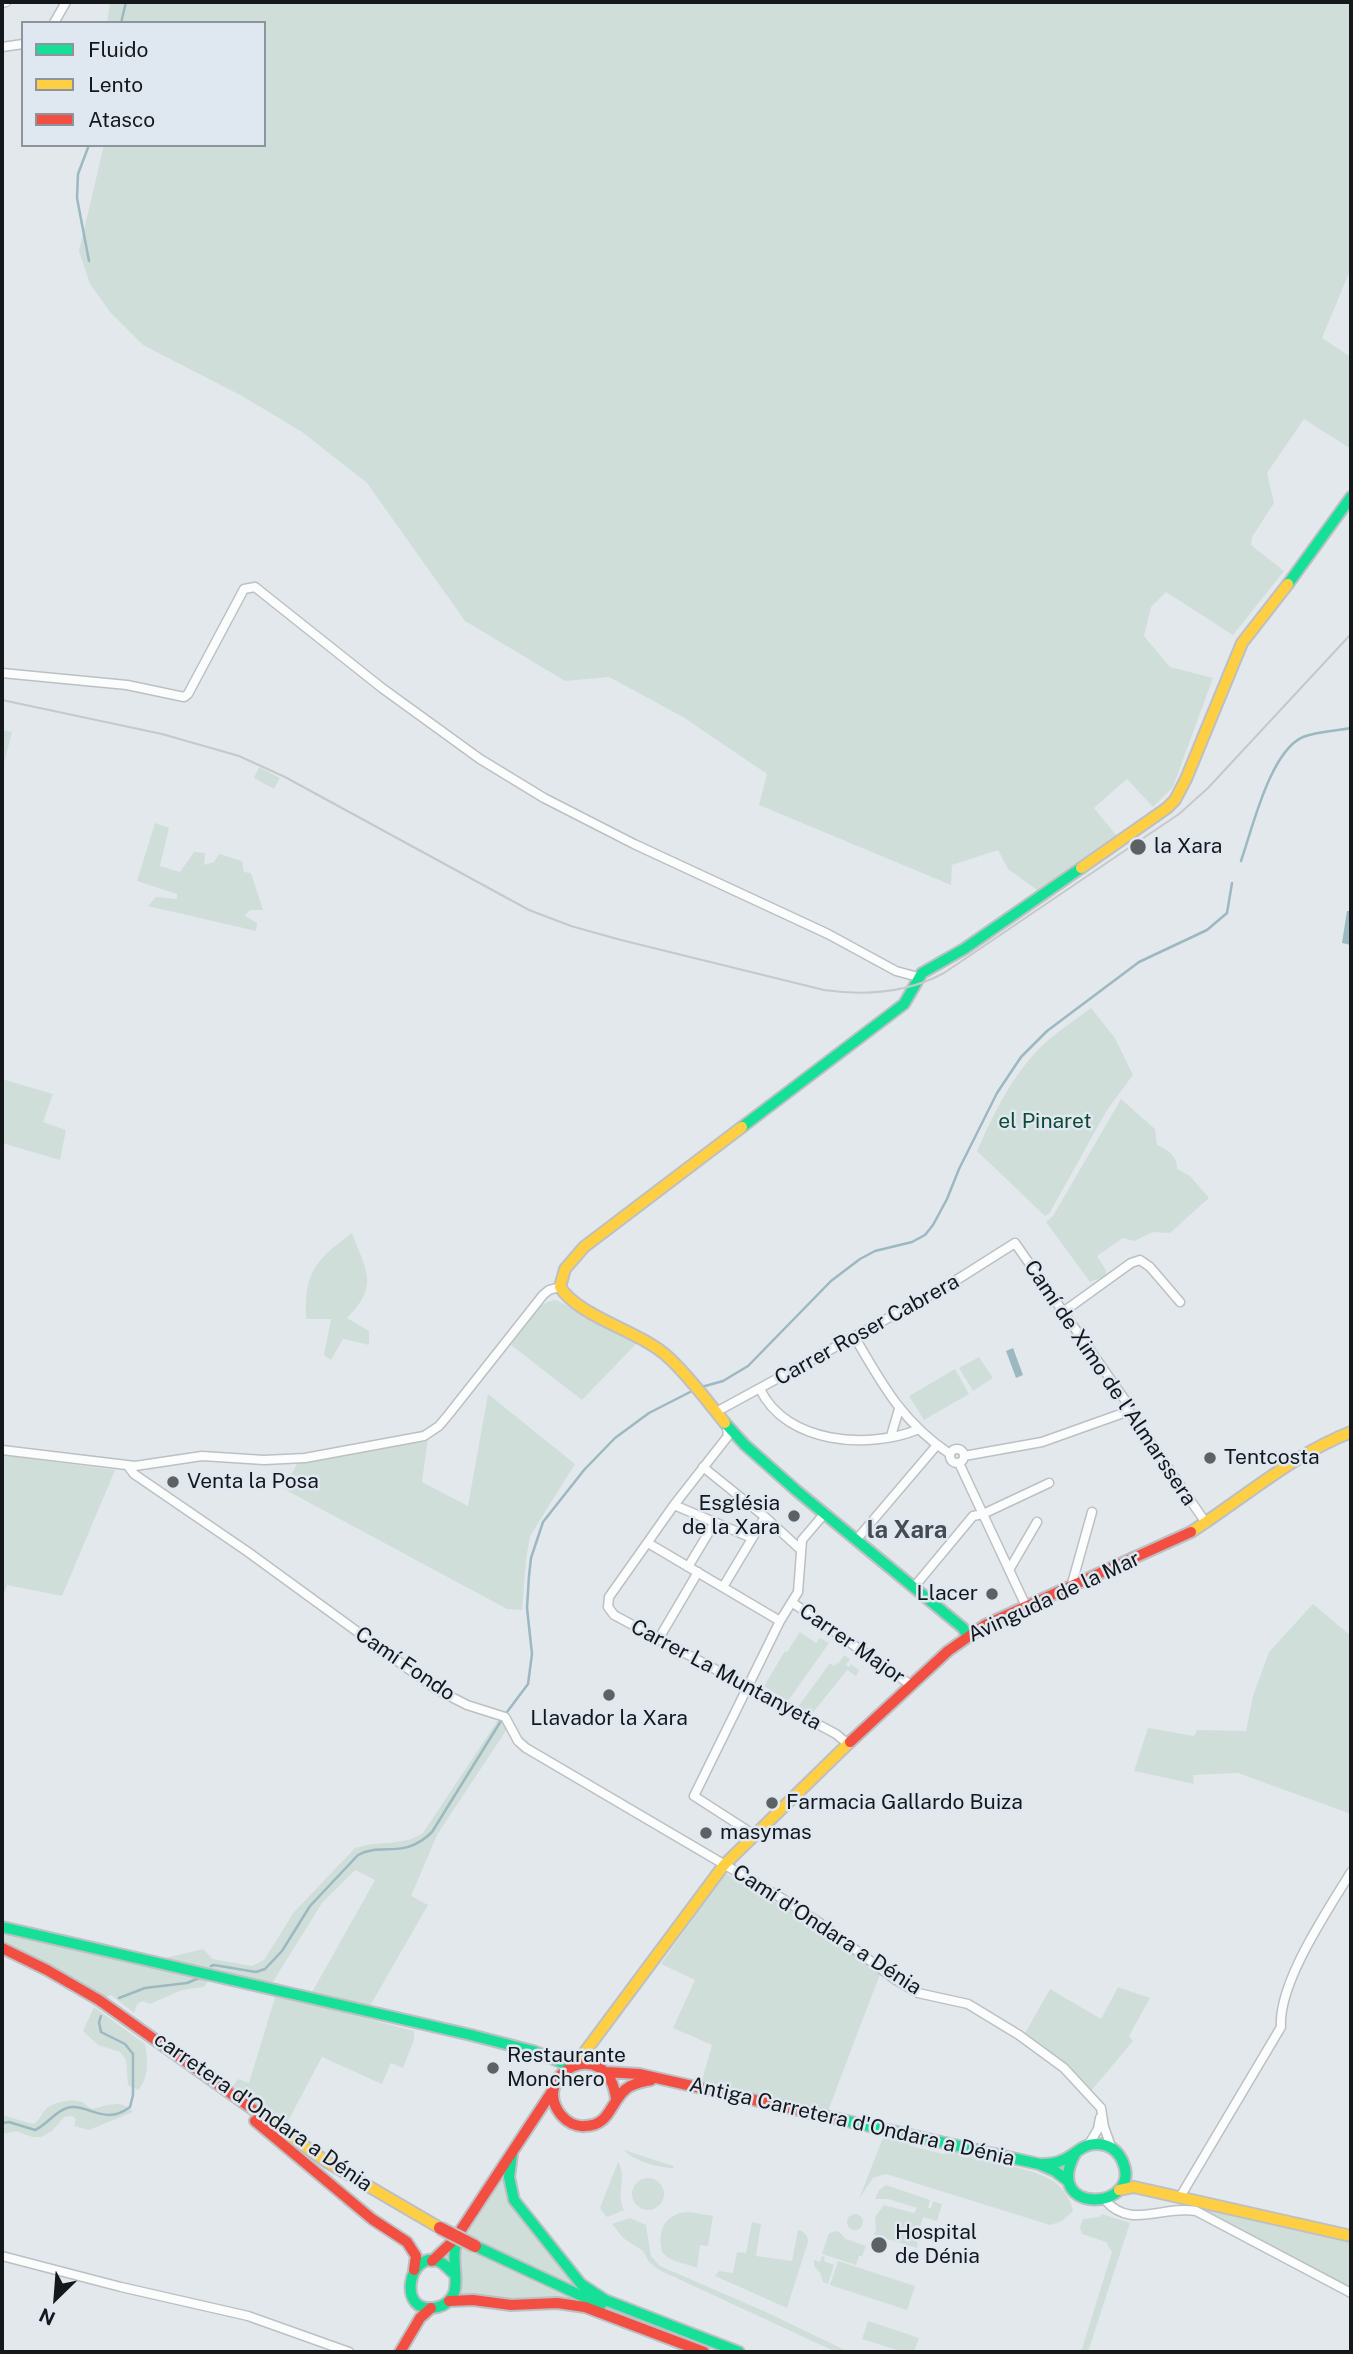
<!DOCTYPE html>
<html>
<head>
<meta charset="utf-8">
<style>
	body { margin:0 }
	#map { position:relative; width:1353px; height:2354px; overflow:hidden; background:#e3e8ed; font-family:"Public Sans",sans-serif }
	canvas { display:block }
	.frame { position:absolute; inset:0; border:4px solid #15181b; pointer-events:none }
	.legend { position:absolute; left:21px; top:21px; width:245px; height:126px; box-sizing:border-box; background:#dfe7f1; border:2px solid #8e949b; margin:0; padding:9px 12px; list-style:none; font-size:21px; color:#15181b }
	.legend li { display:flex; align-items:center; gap:14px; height:35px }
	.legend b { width:35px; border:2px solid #8e949b }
	.north { position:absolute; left:21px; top:2263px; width:70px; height:70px; -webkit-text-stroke:5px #dfe7f1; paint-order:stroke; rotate:205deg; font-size:19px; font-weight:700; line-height:28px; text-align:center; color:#15181b }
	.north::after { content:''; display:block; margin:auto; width:24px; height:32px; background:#15181b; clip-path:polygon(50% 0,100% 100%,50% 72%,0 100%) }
</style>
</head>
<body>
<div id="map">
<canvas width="1353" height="2354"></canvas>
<div class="frame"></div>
<ul class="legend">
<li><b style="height:9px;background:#16e098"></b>Fluido</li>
<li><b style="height:9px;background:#ffcf43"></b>Lento</li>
<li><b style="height:9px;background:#f24e42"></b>Atasco</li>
</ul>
<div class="north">N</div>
</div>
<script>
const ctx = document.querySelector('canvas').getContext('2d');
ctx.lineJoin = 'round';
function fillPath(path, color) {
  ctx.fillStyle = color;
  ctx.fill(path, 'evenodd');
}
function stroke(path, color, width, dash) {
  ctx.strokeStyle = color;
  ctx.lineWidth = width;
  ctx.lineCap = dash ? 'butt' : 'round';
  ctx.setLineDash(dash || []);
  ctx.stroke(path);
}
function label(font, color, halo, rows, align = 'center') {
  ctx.font = font + ' "Public Sans",sans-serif';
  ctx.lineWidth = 5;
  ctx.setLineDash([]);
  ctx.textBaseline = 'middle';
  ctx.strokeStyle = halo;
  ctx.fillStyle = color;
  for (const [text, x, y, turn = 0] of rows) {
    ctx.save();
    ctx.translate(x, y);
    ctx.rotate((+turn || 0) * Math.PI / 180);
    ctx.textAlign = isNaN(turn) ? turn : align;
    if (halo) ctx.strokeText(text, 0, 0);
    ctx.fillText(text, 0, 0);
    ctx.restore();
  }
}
fillPath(new Path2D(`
	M110,2H1351V268L1322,338L1351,357V449L1304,419L1267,473L1274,503L1252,537L1251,545L1284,571L1233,635L1166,592L1151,607L1144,636L1170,667L1213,678L1173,787L1153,807L1127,779L1094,808L1116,835L1037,890L1008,869L998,850L952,865L951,885L759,805L767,774L683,717L609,677L565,681L465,621L367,483L302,432L242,396L143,345L110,312L90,284L79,251L104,145H264V23H107Z
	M2,730L12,732L2,771Z
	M259,767L280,778L274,789L254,778Z
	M155,823L169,828L160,866L180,872L194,852L205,853L204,865L214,862L219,854L242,861L244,872L251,873L263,910H250L245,916L257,923L256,931L148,906L156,897L177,899V894L137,881Z
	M1091,1008L1115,1038L1133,1075L1107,1110L1049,1214L1045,1216L977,1151C995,1111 1014,1071 1047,1041C1061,1029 1077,1019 1091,1008Z
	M2,1079L53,1094L43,1122L66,1130L60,1160L2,1143Z
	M1121,1099L1155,1129L1157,1145C1168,1150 1178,1156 1177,1169L1190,1176L1209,1198L1170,1233L1153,1232L1134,1241L1123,1238L1097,1256L1106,1270V1276L1090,1282L1046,1222L1053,1216Z
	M352,1233C366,1271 380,1285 347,1318L369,1331V1345L343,1339L331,1360L324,1355L331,1319H306C304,1271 316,1260 352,1233Z
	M556,1300L638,1342L582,1400L511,1345C521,1330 536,1301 556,1300Z
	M979,1357L993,1378L973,1391L959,1368Z
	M955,1369L969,1394L924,1420L909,1396Z
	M488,1394L575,1464L530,1536L526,1560L522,1610L507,1609L284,1489L298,1462L428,1438L422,1482L468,1506Z
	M2,1455L115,1470L62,1596L7,1585L2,1599Z
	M1313,1604L1351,1636V1814L1238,1773L1193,1775L1194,1784L1134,1771L1148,1728L1194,1736L1197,1730L1246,1731L1253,1696L1269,1652Z
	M800,1632L816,1643L820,1638L829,1643L788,1701L764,1686L785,1651L787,1652Z
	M844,1655L850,1659L846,1665L849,1667L851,1664L859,1670L856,1676L847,1670L811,1715L798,1707L830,1663L834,1666L836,1663L838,1664Z
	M498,1720L509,1726L437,1835L411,1896L428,1905L370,2006L311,1994L375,1880L355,1870L322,1903L271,1985L161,1959L203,1949L213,1959L224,1961L252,1966L264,1960L294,1912L355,1848C378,1840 402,1847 423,1833Z
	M725,1873C783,1905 829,1932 880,1974L828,2111L701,2084L712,2045L673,2028L695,1980L661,1964Z
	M2,1931L209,1980L204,1987L182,1990L150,2004L143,2001L137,2004L134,2013L111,1995L107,1997L27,1953L2,1942Z
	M1118,1987L1150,1998L1129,2036L1133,2041L1091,2091L1064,2062L1025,2033L1050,1989L1101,2019Z
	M276,1994L414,2031V2040L403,2068L391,2063L382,2084L322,2057L287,2123L233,2086L238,2079L249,2083Z
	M94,2007L145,2044C148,2057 149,2080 138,2090L128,2085L126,2060L120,2052L98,2045L83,2031Z
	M73,2100L82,2102L92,2109C107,2106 121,2098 133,2112L89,2130L74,2126L76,2119L72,2116L64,2117L52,2131L41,2137H32L16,2131L2,2134V2115L33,2124C40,2120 40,2116 45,2110C51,2103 64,2101 73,2100Z
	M884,2135L903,2139L911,2146L943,2154L952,2152C978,2159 1037,2168 1056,2183C1064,2189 1071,2201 1073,2211L1062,2221L1050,2225L886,2174L873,2178L859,2199Z
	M624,2150L673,2166L674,2168C660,2168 633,2161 624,2150Z
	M618,2162C628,2178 615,2192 624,2210L607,2217L600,2208Z
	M505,2170L510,2203L581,2290L466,2236L478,2210Z
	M632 2194a16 16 0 1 1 32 0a16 16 0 1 1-32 0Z
	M886,2185L930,2200L928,2208H931L933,2201L942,2204L937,2221L923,2217L916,2241L918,2242L917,2248L874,2235L876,2229L875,2217L884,2205L914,2213L917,2208L888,2199H875L879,2190Z
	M1200,2206L1351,2241V2289L1200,2209Z
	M690,2212L713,2216L708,2246L700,2245L697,2268C688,2264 672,2262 665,2255C661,2252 661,2249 661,2245C658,2225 670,2212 690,2212Z
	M847 2222a8 8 0 1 1 16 0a8 8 0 1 1-16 0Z
	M1102,2214L1130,2223L1088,2352H1081L1112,2252L1106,2242L1082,2234L1080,2227L1083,2219L1099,2217Z
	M630,2218L646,2225L651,2256L660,2266L766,2312L849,2352H836L659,2270L649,2262L643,2251L623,2238L612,2224Z
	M752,2222L761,2224L756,2256L792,2261L798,2230L802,2231L807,2236L808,2242L787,2308L715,2276L719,2271L733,2273L737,2252L746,2253Z
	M838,2231L846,2239L866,2246L862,2256H859L856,2265L822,2254L829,2233Z
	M457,2246L471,2252L571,2299L512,2302L460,2295Z
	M822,2256L825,2257L824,2261L834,2265L828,2284L823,2282L820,2273L814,2266V2260L820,2262Z
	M838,2261L915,2286L907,2310L830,2285Z
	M868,2321L919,2338L914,2352H903L862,2339Z`), '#d0deda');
fillPath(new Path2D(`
	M1347,911H1351V945L1342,943Z
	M1013,1348L1023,1375L1016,1378L1006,1351Z`), '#9cb8c0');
stroke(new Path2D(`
	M121,23L126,2
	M89,145L78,174L77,198L89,261
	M1241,861C1252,830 1270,751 1303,737C1317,731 1336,731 1351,728
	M698,1388L723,1381L748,1366L831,1281L860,1259L875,1251L912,1242L925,1235L933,1225L947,1199L959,1169L997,1093L1021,1057L1047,1031L1139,962L1207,930L1227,913L1232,883
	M211,1966L214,1965L256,1972L265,1969L282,1951L310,1906L358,1855C382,1842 404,1860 432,1832L504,1716L528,1684L532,1654L527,1608L529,1576L531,1558L543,1522L584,1470L615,1438L649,1413L692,1391
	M119,1998L145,1988L187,1983L199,1978
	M2,2123L9,2122L35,2130C47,2125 54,2112 67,2108C87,2102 104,2127 130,2107L133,2095V2054L125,2044L101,2032L99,2022L101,2016`), '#9cb8c0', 2.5);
const street = new Path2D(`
	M2,3L6,2
	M54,23L66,2
	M2,47L23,44
	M2,673L127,685L184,697L188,694L244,589L255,587L382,688L480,759L544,798L634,844L828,934L896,971L918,977
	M1063,1312L1131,1263L1140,1260L1150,1267L1180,1302
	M854,1336C882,1384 902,1422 950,1454
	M760,1389C786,1444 869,1450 919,1429
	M716,1412L947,1286L1015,1243L1125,1400L1129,1411L1206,1523
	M727,1427L728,1436L674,1505L609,1597L608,1607L614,1615L836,1734L848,1744
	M891,1436L899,1409
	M950 1456a7 7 0 1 1 14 0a7 7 0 1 1-14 0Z
	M2,1450L135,1466L202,1456L264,1460L305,1458L424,1436L439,1426L449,1414L543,1295L549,1290L560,1287
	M964,1456L1042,1442L1129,1411
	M959,1463L1026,1606
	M128,1466L134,1474L248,1552L436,1689L467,1705L505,1717L518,1741L526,1748L783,1899L817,1921L896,1980L918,1993L968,2004L1019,2035L1064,2068L1101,2108
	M703,1467L765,1517L801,1550
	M674,1505L752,1538
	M857,1539L937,1445
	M648,1543L780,1621
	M688,1567L715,1522
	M1009,1570L1037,1522
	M723,1587L765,1517
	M914,1587L973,1516L983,1514L1049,1483
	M1071,1587L1092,1512
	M793,1603L911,1685
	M658,1640L698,1572
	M753,1834L694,1796L780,1621L798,1592L802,1540L825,1513
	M1101,2108L1104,2127L1112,2149
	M1089,2144L1098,2129L1100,2118
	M1180,2197L1281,2027C1278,1983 1328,1910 1351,1872
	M1105,2200C1130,2230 1163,2205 1196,2211L1351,2293
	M2,2256L121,2287L248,2316L349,2352`);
const fast = new Path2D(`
	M1288,584L1351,497
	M742,1127L904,1004L922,973L964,949L1081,868
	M725,1423L745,1445L797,1491L963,1628L967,1636
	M2,1927L471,2035L533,2051L571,2066
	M838,2119L1039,2164L1055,2171L1068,2181
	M512,2154L509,2177L514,2200L581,2284L605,2300L739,2352
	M1042,2164C1049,2164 1057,2163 1063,2160C1075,2155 1082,2144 1096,2144C1108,2144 1117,2150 1122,2160C1146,2211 1039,2217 1076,2152
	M475,2246L601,2305
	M453,2273C449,2270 445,2264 440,2262C408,2247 395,2318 438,2307C446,2305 451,2300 454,2293C459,2278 451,2260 456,2244`);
const slow = new Path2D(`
	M1081,868L1167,808L1175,800L1186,779L1242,643L1288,584
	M725,1423C707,1401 689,1376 668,1357C640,1331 579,1317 560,1287L565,1269L584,1247L742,1127
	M1191,1532C1244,1498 1292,1455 1351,1432
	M576,2064L724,1865L850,1742
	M261,2115L327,2162L440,2228
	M1119,2190L1134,2187L1351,2236`);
const jam = new Path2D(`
	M850,1742L948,1651L985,1625L1191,1532
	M2,1948L47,1970L99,2000L261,2115
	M606,2072L639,2074L838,2119
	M616,2099C608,2033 528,2073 561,2115C567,2122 576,2127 585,2126C610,2126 610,2102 626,2089C633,2083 642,2082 651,2080
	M255,2121L372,2219L407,2242L416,2256L414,2270
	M432,2261L455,2239L553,2090
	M449,2301L473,2300L511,2305L557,2303L585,2307L704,2352
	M400,2352L420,2318L431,2308`);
stroke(street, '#bcc0c4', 11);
stroke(fast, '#bcc0c4', 14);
stroke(slow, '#bcc0c4', 14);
stroke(jam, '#bcc0c4', 14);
stroke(street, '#fbfcfc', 8);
stroke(fast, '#16e098', 10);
stroke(slow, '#ffcf43', 10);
stroke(jam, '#f24e42', 10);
stroke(new Path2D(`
	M2,700L162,734L239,756L285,777L529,910L571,926L621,940L824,990C866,996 907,993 944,973L1179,814L1208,788L1351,634`), '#c7c8c9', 2);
const jamBridge = new Path2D(`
	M440,2228L475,2246`);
stroke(jamBridge, '#c1c4c7', 16, []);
stroke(jamBridge, '#f24e42', 12);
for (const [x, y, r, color] of [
	[1138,847,9,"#5d6164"],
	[1210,1458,7,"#5d6164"],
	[173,1482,7,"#5d6164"],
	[794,1516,7,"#5d6164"],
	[992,1594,7,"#5d6164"],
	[609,1695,7,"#5d6164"],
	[772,1803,7,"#5d6164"],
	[706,1833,7,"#5d6164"],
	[493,2068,7,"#5d6164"],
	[879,2245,9,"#5d6164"]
]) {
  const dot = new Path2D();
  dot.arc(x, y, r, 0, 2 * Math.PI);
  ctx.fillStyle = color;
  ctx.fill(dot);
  stroke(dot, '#dfe7f1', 2.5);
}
label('21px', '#15181b', '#dfe7f1', [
	["la Xara",1154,847],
	["Tentcosta",1224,1458],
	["Venta la Posa",187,1482],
	["Església",780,1504,"right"],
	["de la Xara",780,1528,"right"],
	["Llacer",978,1594,"right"],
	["Llavador la Xara",609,1719,"center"],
	["Farmacia Gallardo Buiza",786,1803],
	["masymas",720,1833],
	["Restaurante",507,2056],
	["Monchero",507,2080],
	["Hospital",895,2233],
	["de Dénia",895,2257]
], 'left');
label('21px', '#0f4b32', '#dfe7f1', [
	["el Pinaret",1045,1122]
]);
label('21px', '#15181b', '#dfe7f1', [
	["Carrer Roser Cabrera",867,1330,-29],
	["Camí de Ximo de l'Almarssera",1110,1383,56],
	["Avinguda de la Mar",1054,1597,-25],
	["Carrer Major",852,1644,35],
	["Camí Fondo",405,1664,34],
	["Carrer La Muntanyeta",726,1675,28],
	["Camí d’Ondara a Dénia",827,1930,33],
	["carretera d'Ondara a Dénia",263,2112,35],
	["Antiga Carretera d'Ondara a Dénia",852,2122,13]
]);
label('bold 24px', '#444b52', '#dfe7f1', [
	["la Xara",907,1531]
]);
</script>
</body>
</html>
